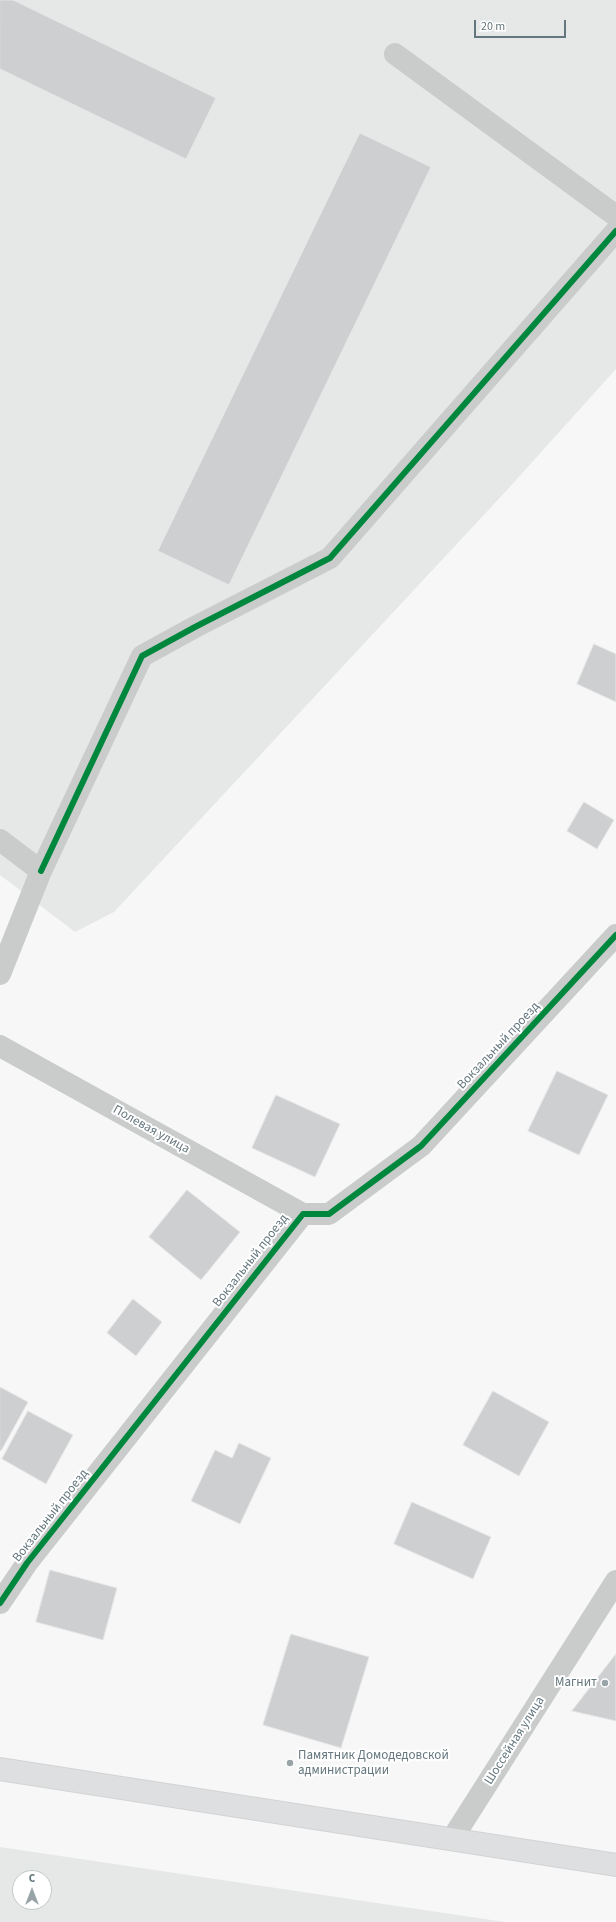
<!DOCTYPE html>
<html>
<head>
<meta charset="utf-8">
<style>
	body { margin:0 }
	#map { position:relative; width:616px; height:1922px; overflow:hidden; background:#f7f7f7; font-family:"Source Sans 3",sans-serif }
	canvas { display:block }
	.north { position:absolute; left:12px; top:1870px; width:40px; height:40px; box-sizing:border-box; background:#fff; border:1px solid #c1c9cb; border-radius:50%; rotate:0deg; font-size:11px; font-weight:700; line-height:16px; text-align:center; color:#65777e }
	.north::after { content:''; display:block; margin:auto; width:14px; height:18px; background:#98a4a8; clip-path:polygon(50% 0,100% 100%,50% 72%,0 100%) }
	.scale { position:absolute; left:474px; top:20px; width:92px; height:18px; box-sizing:border-box; border:2px solid #65777e; border-top:0; padding-left:5px; font-size:12px; line-height:14px; white-space:nowrap; color:#65777e; -webkit-text-stroke:3px #fff; paint-order:stroke }
</style>
</head>
<body>
<div id="map">
<canvas width="616" height="1922"></canvas>
<div class="north">С</div>
<div class="scale">20 m</div>
</div>
<script>
const ctx = document.querySelector('canvas').getContext('2d');
ctx.lineJoin = 'round';
function fillPath(path, color) {
  ctx.fillStyle = color;
  ctx.fill(path, 'evenodd');
}
function stroke(path, color, width, dash) {
  ctx.strokeStyle = color;
  ctx.lineWidth = width;
  ctx.lineCap = dash ? 'butt' : 'round';
  ctx.setLineDash(dash || []);
  ctx.stroke(path);
}
function label(font, color, halo, rows, align = 'center') {
  ctx.font = font + ' "Source Sans 3",sans-serif';
  ctx.lineWidth = 4;
  ctx.setLineDash([]);
  ctx.textBaseline = 'middle';
  ctx.strokeStyle = halo;
  ctx.fillStyle = color;
  for (const [text, x, y, turn = 0] of rows) {
    ctx.save();
    ctx.translate(x, y);
    ctx.rotate((+turn || 0) * Math.PI / 180);
    ctx.textAlign = isNaN(turn) ? turn : align;
    if (halo) ctx.strokeText(text, 0, 0);
    ctx.fillText(text, 0, 0);
    ctx.restore();
  }
}
fillPath(new Path2D(`
	M0,0H616V369L508,489L114,912L75,932L0,875Z
	M0,1847L505,1922H0ZM20,1878H44V1902H20Z`), '#e6e8e7');
const building = new Path2D(`
	M0,0H13L216,98L186,159L0,69Z
	M360,133L431,167L229,585L158,551Z
	M594,644L616,654V702L577,684Z
	M584,802L614,820L597,849L567,831Z
	M557,1071L608,1095L579,1155L528,1131Z
	M276,1095L340,1124L315,1177L252,1148Z
	M187,1190L240,1232L201,1280L149,1237Z
	M133,1299L162,1322L136,1356L107,1333Z
	M0,1387L28,1402L1,1451L0,1450Z
	M493,1391L549,1422L519,1476L463,1445Z
	M28,1411L73,1435L46,1484L2,1459Z
	M239,1443L271,1458L240,1524L191,1501L215,1450L232,1458Z
	M412,1502L491,1537L473,1579L394,1544Z
	M50,1570L117,1588L103,1640L36,1622Z
	M291,1634L369,1657L341,1748L263,1725Z
	M616,1654V1721L572,1711Z`);
fillPath(building, '#cdcfd0');
stroke(building, '#e6e6e6', 1);
const major = new Path2D(`
	M0,1769L616,1865`);
stroke(major, '#d2d3d4', 24);
stroke(new Path2D(`
	M395,54L616,216
	M0,840L41,871L0,974
	M41,871L142,656L195,627L330,558L616,231
	M0,1046L303,1214
	M0,1603L27,1563L303,1214H329L421,1146L616,935
	M452,1839L616,1581`), '#cacccc', 22);
stroke(major, '#dedfe0', 22);
stroke(new Path2D(`
	M41,871L142,656L195,627L330,558L616,231
	M0,1603L27,1563L303,1214H329L421,1146L616,935`), '#00873e', 6);
for (const [x, y, r, color] of [
	[605,1683,4,"#98a4a8"],
	[290,1763,4,"#98a4a8"]
]) {
  const dot = new Path2D();
  dot.arc(x, y, r, 0, 2 * Math.PI);
  ctx.fillStyle = color;
  ctx.fill(dot);
  stroke(dot, '#fff', 1.5);
}
label('13px', '#65777e', '#fff', [
	["Вокзальный проезд",499,1046,-47],
	["Полевая улица",151,1130,29],
	["Вокзальный проезд",251,1261,-52],
	["Вокзальный проезд",51,1516,-52],
	["Шоссейная улица",515,1741,-58]
]);
label('13px', '#65777e', '#fff', [
	["Магнит",597,1683],
	["Памятник Домодедовской",298,1756,"left"],
	["администрации",298,1771,"left"]
], 'right');
</script>
</body>
</html>
